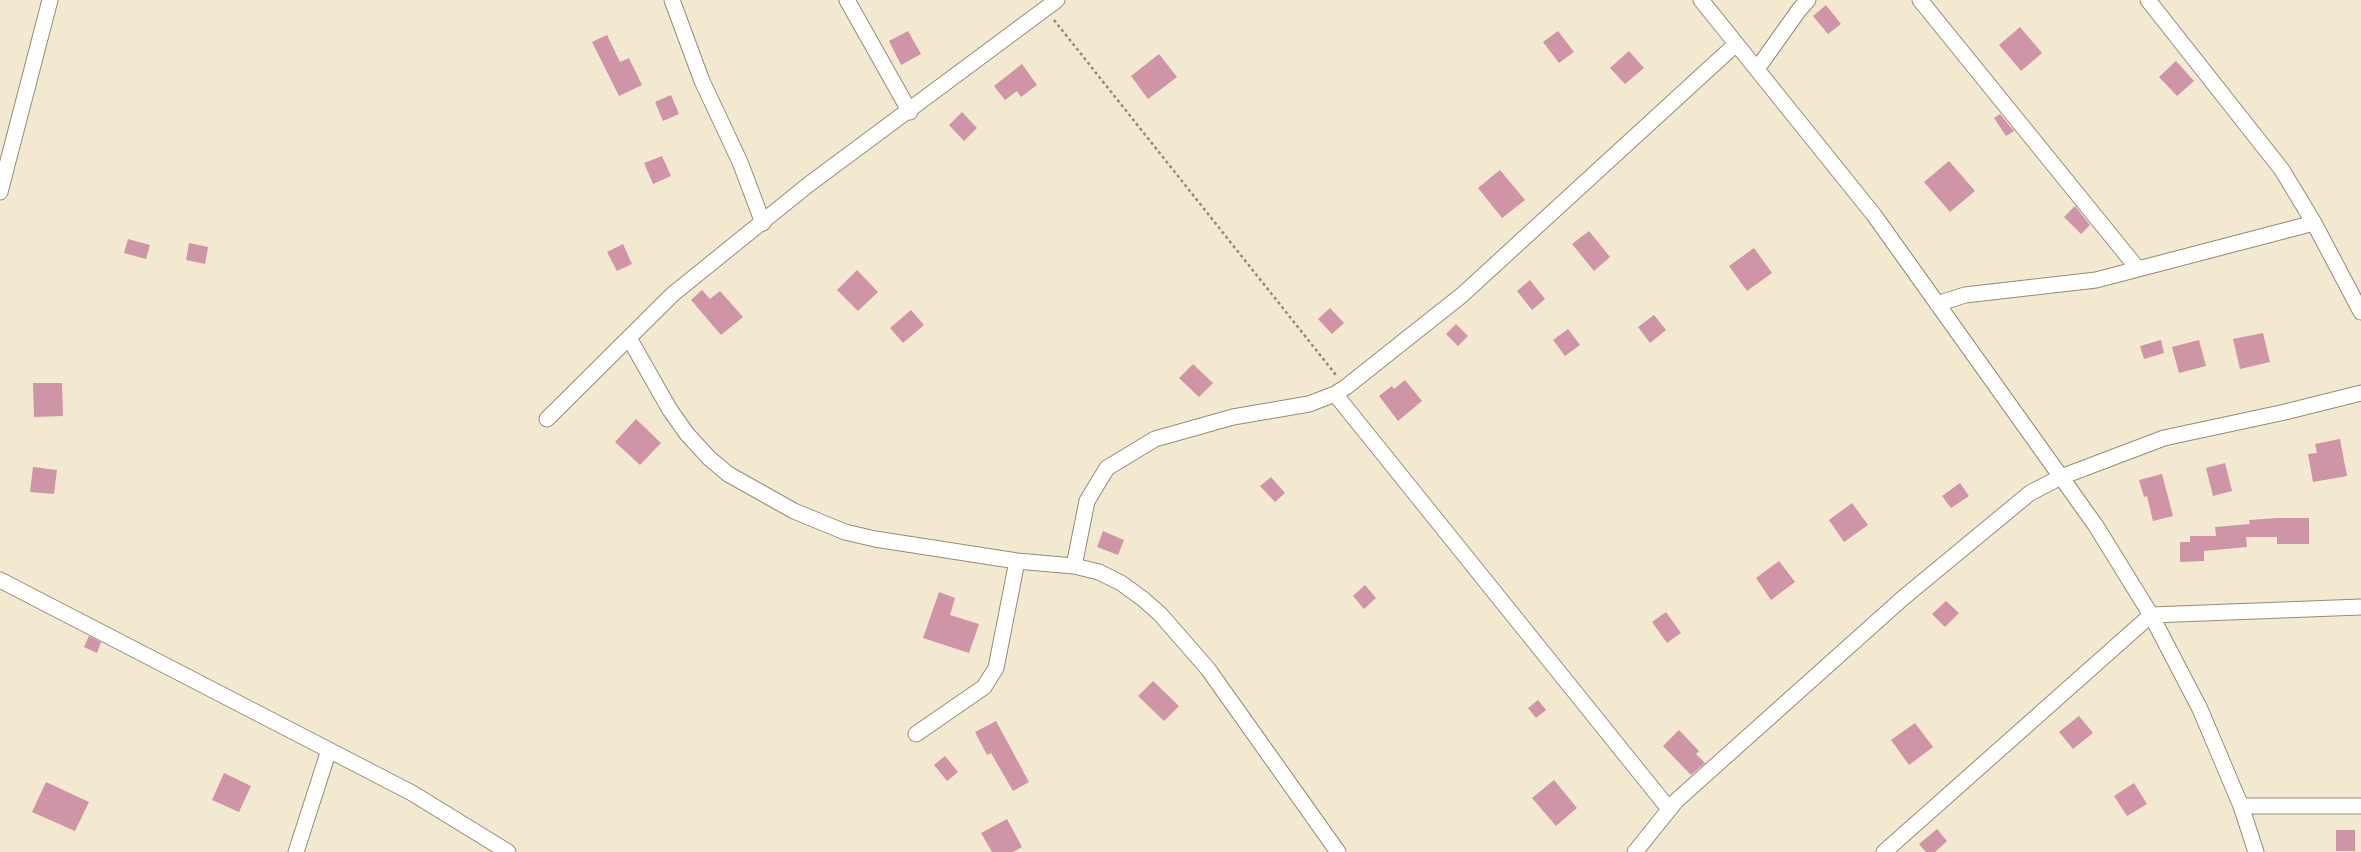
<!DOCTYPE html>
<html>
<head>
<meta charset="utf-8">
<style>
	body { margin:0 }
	canvas { display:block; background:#f3e9d1 }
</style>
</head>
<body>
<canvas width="2361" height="852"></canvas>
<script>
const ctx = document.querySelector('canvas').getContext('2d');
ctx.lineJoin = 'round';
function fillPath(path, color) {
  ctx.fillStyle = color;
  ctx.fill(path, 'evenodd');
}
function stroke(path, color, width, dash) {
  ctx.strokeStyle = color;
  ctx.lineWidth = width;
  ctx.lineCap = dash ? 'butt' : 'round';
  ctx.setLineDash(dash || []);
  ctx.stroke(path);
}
fillPath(new Path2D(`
	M1826,5L1841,24L1828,34L1813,16Z
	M2020,27L2042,53L2021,71L1999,45Z
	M908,31L921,54L901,65L889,41Z
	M1558,31L1574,52L1559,63L1543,42Z
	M607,35L620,62L629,58L642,85L619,96L592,42Z
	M1629,51L1644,68L1625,84L1610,68Z
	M1159,54L1177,77L1148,99L1131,76Z
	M2176,61L2194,81L2177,96L2159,77Z
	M1022,64L1037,85L1021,97L1017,91L1005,100L994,86Z
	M671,95L679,114L663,121L655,102Z
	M962,112L977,128L964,141L949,125Z
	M2000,114L2014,131L2006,136L1994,118Z
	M662,156L671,176L653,184L644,163Z
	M1949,161L1975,191L1950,212L1924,182Z
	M1500,170L1525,200L1502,218L1478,188Z
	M2075,206L2090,225L2081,234L2064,217Z
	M1589,231L1610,257L1594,271L1572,244Z
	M128,239L150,245L146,259L124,253Z
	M189,243L208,247L205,264L186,260Z
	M623,244L632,264L617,271L607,252Z
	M1754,248L1772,273L1747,291L1729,266Z
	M857,270L878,292L858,311L837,290Z
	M1530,280L1545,299L1532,310L1517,291Z
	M702,290L710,299L720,291L743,317L721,335L691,300Z
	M1330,308L1344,323L1332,334L1318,319Z
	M911,310L924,325L903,343L890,328Z
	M1654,315L1666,330L1650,343L1638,327Z
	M1456,324L1468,336L1458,346L1446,334Z
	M1568,329L1580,345L1565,356L1553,340Z
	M2263,333L2270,362L2240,369L2233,339Z
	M2161,340L2164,353L2144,359L2140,346Z
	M2199,340L2206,366L2179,373L2172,347Z
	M1193,364L1213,383L1199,397L1179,378Z
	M1405,380L1422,401L1398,421L1379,396L1392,386L1394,389Z
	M33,383H62L63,416L34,417Z
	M636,419L661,443L640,465L615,442Z
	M2340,439L2347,476L2313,482L2308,454L2317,453L2315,444Z
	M2225,463L2232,491L2213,496L2206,468Z
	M33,467L57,470L54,494L30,492Z
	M2162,474L2173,516L2153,521L2147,496L2144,497L2139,480Z
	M1271,477L1285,493L1275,502L1260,486Z
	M1960,483L1969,496L1951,508L1942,496Z
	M1852,503L1868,525L1844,542L1829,520Z
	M2277,518H2309V544H2277V537H2246L2247,547L2204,551V561L2180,562V542H2190V536H2216L2215,527L2250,524L2249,520Z
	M1103,531L1124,540L1118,555L1097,547Z
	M1779,561L1795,582L1771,600L1756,578Z
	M1365,585L1376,598L1364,609L1353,596Z
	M939,592L955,598L950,615L979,624L969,653L923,638Z
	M1946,601L1959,613L1945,627L1932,614Z
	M1666,612L1681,633L1667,643L1652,622Z
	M89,636L101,642L97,653L84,647Z
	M1153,681L1179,706L1164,721L1138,696Z
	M1538,700L1546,710L1536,718L1528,708Z
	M2079,716L2093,733L2073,749L2059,732Z
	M996,721L1029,782L1013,791L991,753L987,755L975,732Z
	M1915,723L1933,747L1909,765L1891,740Z
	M1679,730L1699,751L1696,754L1705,763L1691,775L1663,746Z
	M945,756L958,772L947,781L934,765Z
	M224,773L251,786L239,812L212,800Z
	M1554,780L1577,808L1556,826L1532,798Z
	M46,782L89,802L75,831L32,812Z
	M2134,783L2147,804L2127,816L2114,796Z
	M1007,819L1022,847L1013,852H992L981,833Z
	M1937,829L1947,841L1935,852H1926L1919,844Z
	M2336,830H2355V851H2336Z`), '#cf94a6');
const street = new Path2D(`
	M672,0L702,81L740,162L763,223
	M847,0L910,112
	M1701,0L1874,215L2096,526L2151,615L2200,709L2241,806L2256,852
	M1920,0L2138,269
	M2148,0L2282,170L2314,223L2361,312
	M1757,69L1799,10L1808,0
	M0,192L50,0
	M1937,304L1965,295L2096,280L2314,223
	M629,338L670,410L687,434L709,458L728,474L794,511L845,532L875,539L1017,561L1074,566L1099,572L1121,583L1143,599L1160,614L1208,669L1338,852
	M1335,394L1669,809
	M547,419L673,294L808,185L1057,0
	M1074,566L1087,501L1107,468L1155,439L1233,417L1309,404L1335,394L1346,387L1462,295L1736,44
	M0,580L412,793L508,852
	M916,734L984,687L996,668L1017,561
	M2241,806H2361
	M296,852L329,750
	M1635,852L1676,801L1903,598L2030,493L2061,477L2164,438L2285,412L2361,393
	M1884,852L2151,615L2361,607`);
stroke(street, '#978a78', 17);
stroke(new Path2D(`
	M1054,20L1336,375`), '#978a78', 2.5, [3, 3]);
stroke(street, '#fff', 15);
</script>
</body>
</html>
